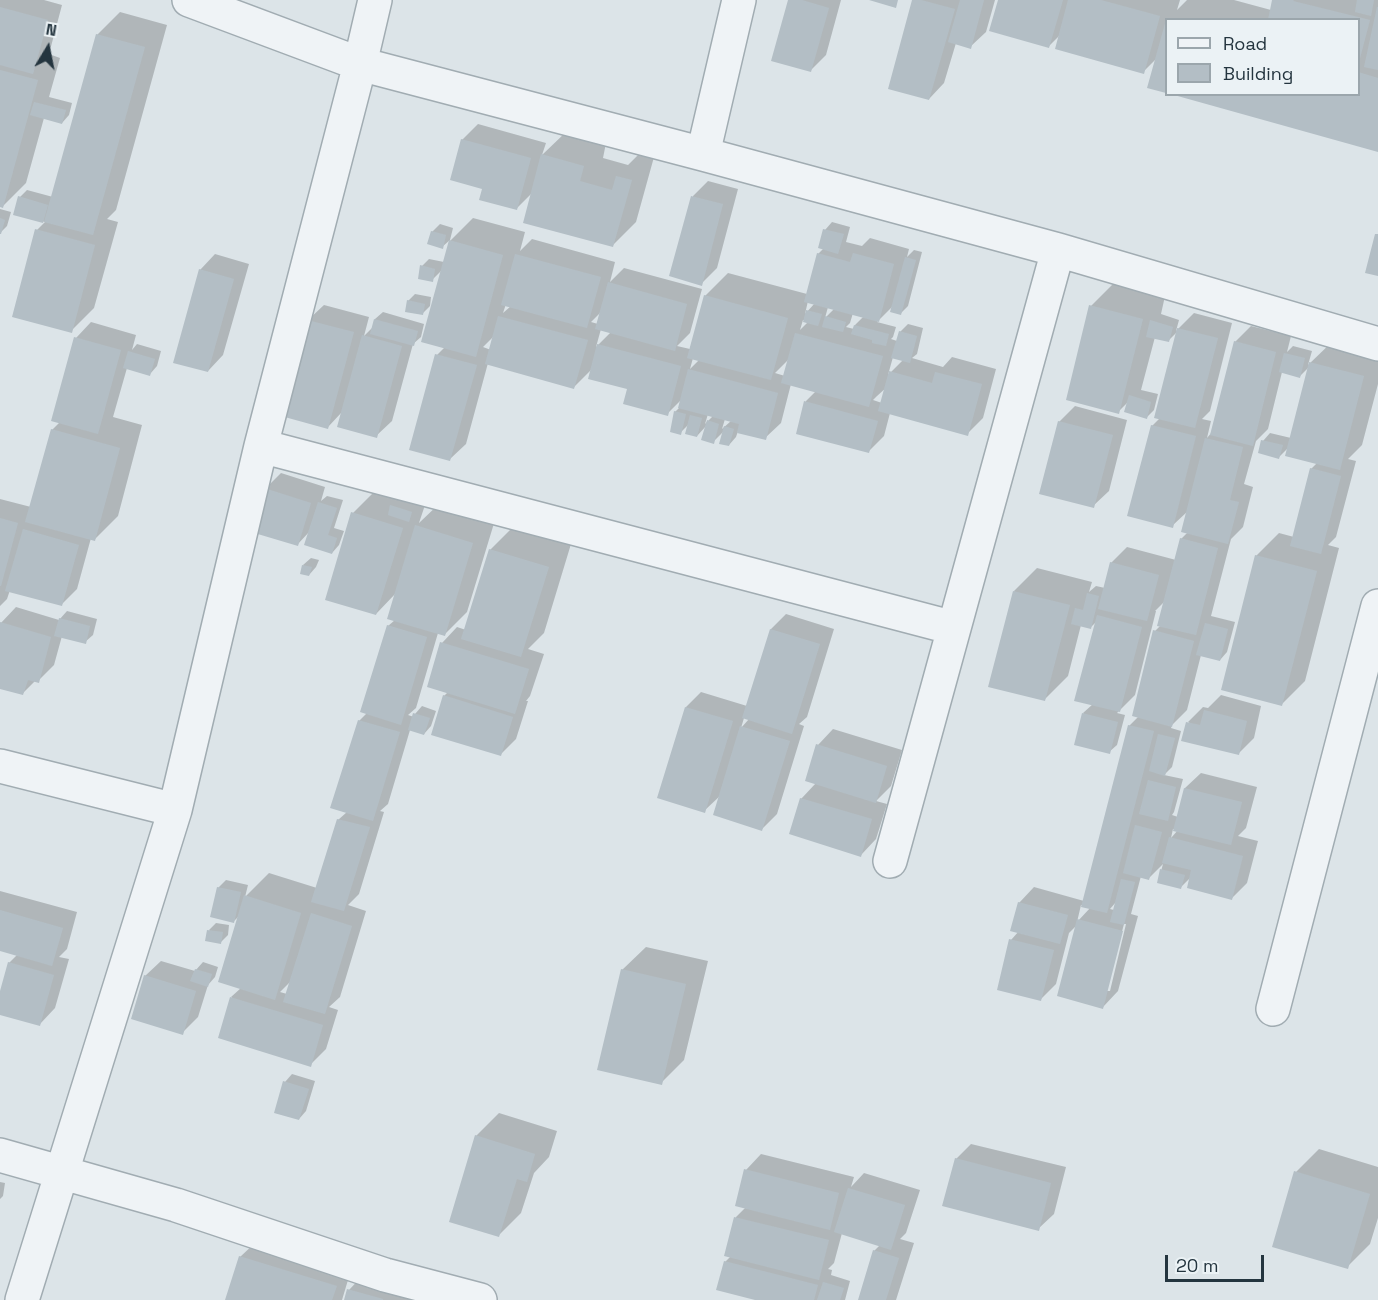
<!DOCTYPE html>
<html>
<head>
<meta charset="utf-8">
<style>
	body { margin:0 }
	#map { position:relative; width:1378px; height:1300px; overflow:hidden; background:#dce4e8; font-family:"Space Grotesk",sans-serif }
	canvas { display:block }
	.legend { position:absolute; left:1165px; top:18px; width:195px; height:78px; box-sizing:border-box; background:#ebf2f5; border:2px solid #9ba6ac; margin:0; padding:8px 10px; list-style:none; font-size:18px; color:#24353f }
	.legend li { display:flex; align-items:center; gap:12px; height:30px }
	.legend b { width:30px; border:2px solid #9ba6ac }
	.north { position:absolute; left:18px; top:18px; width:60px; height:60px; -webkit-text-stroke:4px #ebf2f5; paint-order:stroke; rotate:10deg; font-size:16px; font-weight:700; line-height:24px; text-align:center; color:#24353f }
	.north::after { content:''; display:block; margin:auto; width:21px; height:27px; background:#24353f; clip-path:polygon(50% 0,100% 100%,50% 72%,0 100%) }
	.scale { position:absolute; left:1165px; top:1255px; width:99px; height:27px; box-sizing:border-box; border:3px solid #24353f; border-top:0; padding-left:8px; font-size:18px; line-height:21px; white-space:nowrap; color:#24353f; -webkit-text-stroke:4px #ebf2f5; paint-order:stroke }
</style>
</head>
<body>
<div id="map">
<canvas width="1378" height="1300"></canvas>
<ul class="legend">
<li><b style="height:8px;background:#eff3f6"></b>Road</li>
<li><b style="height:16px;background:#b3bec5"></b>Building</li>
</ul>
<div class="north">N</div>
<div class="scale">20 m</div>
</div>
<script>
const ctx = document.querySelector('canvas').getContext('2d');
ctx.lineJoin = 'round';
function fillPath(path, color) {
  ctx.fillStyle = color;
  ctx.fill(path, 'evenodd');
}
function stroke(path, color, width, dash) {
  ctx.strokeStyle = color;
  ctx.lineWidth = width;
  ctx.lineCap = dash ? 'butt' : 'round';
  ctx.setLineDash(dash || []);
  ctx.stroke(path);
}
fillPath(new Path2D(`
	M0,0H44L62,5L49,54L60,58L49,97L72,103L69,115L62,123L44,118L26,183L3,206L0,205Z
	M790,0H841L826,55L810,71Z
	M914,0H995L986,32L970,47L956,43L944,83L929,99Z
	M1000,0H1180L1177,10L1187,0H1234L1271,10L1274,0H1378V150L1178,94H1358V20H1166V91L1149,86L1156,59L1143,72L1060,35L1049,46Z
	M120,12L167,25L116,210L107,219L118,222L94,308L71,331L37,230L45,222L15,214L20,197L27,190L53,197L97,35Z
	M478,124L546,143L542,155L566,132L606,143L603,158L628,165L640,153L654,157L636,222L613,245L532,193L517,208L484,188L462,140Z
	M708,181L738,189L717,268L701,284L693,196Z
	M0,209L11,212L7,226L0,233Z
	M473,218L525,232L520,251L532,239L615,262L610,282L624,268L702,289L690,333L677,346L690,349L705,296L728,273L807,294L818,254L824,248L825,230L832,222L850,227L846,242L862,246L870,238L909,249L907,257L914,250L922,252L908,306L901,313L894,305L877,322L896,327L893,337L891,339L897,341L900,332L908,324L923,328L917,354L912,358L943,367L952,357L996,369L983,418L967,434L890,413L884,436L868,452L797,433L806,401L816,391L791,384L781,423L765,438L738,431L736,437L729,445L723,432L713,442L707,425L697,436L689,424L680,433L675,412L679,408L682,399L667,414L628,388L593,368L574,387L488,363L466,444L450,459L437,355L445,347L442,270L432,280L422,266L429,259L444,262L450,241ZM808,301L815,303L805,314ZM506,304L511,306L503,313ZM828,307L835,308L825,318ZM601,312L598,324L591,322ZM853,313L864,316L855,325L854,329L846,327L850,323ZM803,320L808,322L800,330ZM601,329L611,332L596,347ZM495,335L491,350L483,347ZM893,357L903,360L888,375ZM693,358L700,359L690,369ZM789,359L785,376L775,373ZM887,387L882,403L873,400L877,396ZM708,414L713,416L705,424ZM725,419L731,421L722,429Z
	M440,224L453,228L450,240L442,247L432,232Z
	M215,254L249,264L223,355L208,371L200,270Z
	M1114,283L1165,296L1161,314L1179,320L1176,331L1194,313L1232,323L1210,411L1202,419L1211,421L1207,438L1212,432L1235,342L1251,326L1291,336L1287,352L1293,346L1312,351L1308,365L1334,340L1378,351V384L1362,445L1348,459L1356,461L1336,537L1328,545L1339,548L1305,681L1282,704L1256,556L1279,533L1294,537L1311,469L1317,463L1289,447L1279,457L1263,441L1270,433L1291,438L1310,366L1300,376L1282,372L1268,429L1256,441L1244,484L1253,487L1243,527L1231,539L1211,616L1235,622L1227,652L1220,660L1201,655L1187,710L1172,725L1171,728L1181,731L1172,767L1164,775L1183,779L1174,812L1172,815L1178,817L1185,788L1201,773L1257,787L1246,828L1238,836L1258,841L1247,883L1232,898L1191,877L1181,887L1158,882L1163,864L1149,878L1141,876L1131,914L1138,916L1118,991L1103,1007L1077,925L1069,933L1056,984L1040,1000L1011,940L1019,931V903L1034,887L1084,901L1129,726L1138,717L1155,631L1161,625L1165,601L1155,611H1156L1135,695L1117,713L1125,715L1117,745L1109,752L1083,713L1093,704L1096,622L1091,627L1081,625L1068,676L1045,699L1014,591L1037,568L1092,582L1089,592L1096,586L1105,588L1111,563L1127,547L1176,560L1181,539L1188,532V511L1172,526L1152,426L1160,418L1178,331L1168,341L1155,337L1141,390L1158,394L1154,410L1147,417L1128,402L1118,412L1091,306ZM1173,829L1178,830L1171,838ZM1116,902L1114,910L1110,909ZM1081,905L1091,907L1077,922ZM1124,924H1126L1110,991H1106Z
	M415,294L431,297L430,306L423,313L408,301Z
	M324,305L369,317L364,336L374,326L375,319L383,312L424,324L421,337L413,344L392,421L376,436L342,412L328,427L308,320Z
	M91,322L136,335L132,350L137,344L161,351L157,366L150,374L127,368L113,417L142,425L118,516L95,539L91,538L77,589L61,605L10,590L7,599L0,606V499L31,507L52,430L60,422L76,338Z
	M1075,406L1127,420L1109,491L1093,506L1059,422Z
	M281,473L325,487L321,501L327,496L343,500L334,528L344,531L339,545L332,553L310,531L297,545L265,489Z
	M376,490L425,505L419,523L440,503L495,520L467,612L444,635L438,633L416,708L408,715L414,717L415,714L422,706L436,711L431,726L424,734L410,730L388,804L380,811L384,812L359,894L348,905L366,911L340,997L329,1007L338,1010L326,1049L310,1065L231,997L241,988L240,915L234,921L218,888L226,880L248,885L245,897L269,873L317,888L338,820L347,812L359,721L367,713L388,626L395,620L396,593L376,614L353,513ZM291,981L287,994L280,992Z
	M513,527L571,544L544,633L528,649L544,654L530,696L526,701H528L516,739L500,755L444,696L448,692L442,643L457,627L466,630L490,550Z
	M311,558L319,560L316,567L309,575L303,565Z
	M16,607L59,620L67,611L97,619L93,635L85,642L62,636L54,665L38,681L36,680L23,693L0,687V624Z
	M786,614L834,629L807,717L799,724L804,726L777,814L762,829L721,795L704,811L686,707L701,692L747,706L771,629ZM744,718L749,719L741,728Z
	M1221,695L1261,706L1254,738L1238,754L1188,722L1203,707L1208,708Z
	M833,729L902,750L891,786L876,801L887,804L876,839L861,855L801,799L816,783L818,745Z
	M0,891L77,912L67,949L59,957L69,959L55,1008L40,1024L0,1013V997L9,963L17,955L0,950Z
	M216,923L229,925L228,935L220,943L209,930Z
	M646,947L708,961L684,1060L661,1083L622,970Z
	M161,961L195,971L203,962L218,967L215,977L208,985L198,1017L182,1033L145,976Z
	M292,1074L315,1081L306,1111L299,1119L285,1082Z
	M499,1113L557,1131L549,1157L534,1173L521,1213L498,1236L476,1136Z
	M971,1144L1066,1167L1054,1214L1038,1229L956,1159Z
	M1319,1149L1378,1167V1218L1370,1244L1347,1267L1296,1172Z
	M761,1154L854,1177L851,1187L864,1173L920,1190L906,1233L900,1239L914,1243L896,1300H859L874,1251L880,1245L842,1233L834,1263L828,1269L832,1270L831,1275L850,1281L845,1300H762L725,1262L731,1256L726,1255L736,1217L746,1207V1170Z
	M0,1182L5,1183L3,1196L0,1199Z
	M256,1242L351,1270L342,1300H227L240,1257Z
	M364,1274L447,1300H345L349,1290Z`), '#0003');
fillPath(new Path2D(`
	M788,0H802L829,8L811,72L771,61Z
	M869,0H898L896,8Z
	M912,0H921L955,9L929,100L888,89Z
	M960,0H984L971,49L948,42Z
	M998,0H1063L1049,48L989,31Z
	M1068,0H1101L1160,16L1144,74L1055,49Z
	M1272,0H1294L1293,1L1370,20L1359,62L1358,20H1268Z
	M1357,0H1374L1371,16L1355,12Z
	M0,7L48,20L33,74L0,65Z
	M1377,7H1378V70L1364,67Z
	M1166,20V93L1147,88Z
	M96,34L145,47L93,235L44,222Z
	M0,70L38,80L3,208L0,207Z
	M1358,72L1378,78V152L1174,95L1358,94Z
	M34,102L66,110L62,124L30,115Z
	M461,139L531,158L517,210L479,200L482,189L450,180Z
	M541,154L584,166L580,181L612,190L616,176L632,180L613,247L523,223Z
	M18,196L48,205L43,223L13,215Z
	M691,196L723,204L702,286L669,276Z
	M0,218L5,220L1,234H0Z
	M35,229L95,245L72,333L12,317Z
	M823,229L844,234L838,254L818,248Z
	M431,231L446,235L443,249L427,244Z
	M1375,234H1378V276L1365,273Z
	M449,240L503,255L476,357L421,342Z
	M817,253L850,262L853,253L894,264L879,322L804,302Z
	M515,254L601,277L587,328L501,305Z
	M905,257L916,260L901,315L890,312Z
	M420,265L435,269L433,282L418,279Z
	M199,269L234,279L208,372L173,363Z
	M608,282L687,304L675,351L595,329Z
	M704,295L788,318L771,380L687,358Z
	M407,300L425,304L423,315L405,312Z
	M1089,305L1143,319L1119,414L1066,400Z
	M806,310L822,314L818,326L803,322Z
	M498,316L588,340L574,389L485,364Z
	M825,316L846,322L843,332L822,327Z
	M374,319L418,331L414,346L370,334Z
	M307,320L354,332L328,429L281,416Z
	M1150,320L1173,327L1169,342L1146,337Z
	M854,325L889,334L886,346L872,343V340L851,334Z
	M1177,328L1218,338L1195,428L1154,418Z
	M899,331L917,336L910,363L891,358Z
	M795,333L883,356L869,407L781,383Z
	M362,335L402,346L377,438L337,427Z
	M74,337L121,350L98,434L51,421Z
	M1234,341L1276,352L1253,446L1210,435Z
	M597,344L681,366L668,416L623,404L627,389L588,379Z
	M128,351L155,359L150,376L123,368Z
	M1284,353L1305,358L1300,378L1279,372Z
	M435,354L477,365L450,461L409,450Z
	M1309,362L1364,376L1340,470L1285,456Z
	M688,369L778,393L766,440L737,433L739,424L678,408Z
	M889,371L932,383L935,372L982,384L968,436L878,411Z
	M1129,395L1151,402L1147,419L1124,412Z
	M804,401L878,421L869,453L796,434Z
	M674,411L686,414L681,435L670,432Z
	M690,415L702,418L697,437L685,434Z
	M707,420L719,424L714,444L701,440Z
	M1058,421L1113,435L1094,508L1039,494Z
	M1151,425L1196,436L1173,528L1127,516Z
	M724,426L734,429L729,446L719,444Z
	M51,429L120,448L95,541L25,522Z
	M1205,438L1243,447L1230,500L1239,502L1228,544L1181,532Z
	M1261,440L1283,445L1279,459L1258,453Z
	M1310,468L1341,476L1321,554L1290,546Z
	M264,488L311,503L298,546L251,532Z
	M318,502L337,508L328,535L337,538L332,554L304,545Z
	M390,505L412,512L409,522L388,515Z
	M351,512L403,528L376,615L325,600Z
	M0,518L18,523L1,586H0Z
	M415,525L473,543L445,636L387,619Z
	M23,529L79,545L62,606L5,591Z
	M1180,538L1218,548L1196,635L1157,626Z
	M489,549L549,567L521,657L461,639Z
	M1255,555L1317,571L1282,706L1221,690Z
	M1110,562L1159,575L1147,621L1098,609Z
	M302,565L312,567L309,576L300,574Z
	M1013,591L1070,605L1045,701L988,687Z
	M1087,593L1099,596L1091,629L1071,624L1075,608L1083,610Z
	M1097,615L1142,627L1120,712L1074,701Z
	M59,618L90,626L86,644L54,636Z
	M0,622L51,637L39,683L28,680L23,695L0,689Z
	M1205,623L1228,629L1220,661L1196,655Z
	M387,625L427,637L401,725L360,712Z
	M770,629L820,644L792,734L742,718Z
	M1153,630L1194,641L1172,727L1132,716Z
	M440,642L529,669L515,714L427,687Z
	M443,695L513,717L501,756L431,735Z
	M685,707L733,721L705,813L657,798Z
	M1204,710L1247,721L1239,755L1181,741L1186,722L1200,725Z
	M413,713L430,718L424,735L408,730Z
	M1082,713L1118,722L1110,754L1074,745Z
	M358,720L400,732L373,821L330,808Z
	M1128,725L1154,731L1107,913L1081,907Z
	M740,726L790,741L762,831L713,815Z
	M1158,734L1175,738L1165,776L1149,771Z
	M816,744L887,766L876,803L805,781Z
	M1148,780L1176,787L1168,821L1139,814Z
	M1184,788L1242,802L1231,845L1173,831Z
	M800,798L872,819L861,857L789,834Z
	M337,819L370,827L344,911L311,902Z
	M1135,825L1162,832L1149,880L1123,873Z
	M1169,837L1243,856L1232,900L1187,888L1191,870L1162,863Z
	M1160,869L1185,875L1181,889L1157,883Z
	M1121,879L1135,882L1124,925L1110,922Z
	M217,887L241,892L234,923L210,917Z
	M244,895L301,913L275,1000L218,982Z
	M1018,902L1068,915L1060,944L1010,931Z
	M0,910L63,928L52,966L0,951Z
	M311,913L352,926L325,1014L283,1002Z
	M1077,919L1123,931L1103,1009L1057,996Z
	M207,930L223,932L221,944L205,941Z
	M1009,939L1054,950L1041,1001L997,990Z
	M8,962L54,975L40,1026L0,1015V991Z
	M195,969L212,974L208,987L190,981Z
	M621,969L686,984L662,1085L597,1070Z
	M144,975L196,991L183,1035L131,1019Z
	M230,997L323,1025L311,1067L218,1038Z
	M283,1081L309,1089L299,1120L274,1113Z
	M475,1135L535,1154L527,1182L517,1179L499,1237L449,1222Z
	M955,1158L1051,1183L1039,1231L942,1206Z
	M744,1169L839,1193L830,1230L735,1206Z
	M1294,1171L1370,1194L1348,1269L1272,1247Z
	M848,1188L905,1205L891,1250L834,1232Z
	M734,1217L829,1240L819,1280L724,1256Z
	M873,1250L899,1258L886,1300H858Z
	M239,1256L337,1286L332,1300H225Z
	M724,1261L818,1285L814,1300H755L716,1290Z
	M823,1282L844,1288L840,1300H817Z
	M347,1289L383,1299V1300H344Z`), '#b3bec5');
const minor = new Path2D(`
	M189,0L360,64L703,154L1058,250L1378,344
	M703,154L739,0
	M261,446L954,628
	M0,766L175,810
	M890,861L1058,250
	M1273,1009L1378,606
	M0,1155L176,1205L385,1275L480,1300
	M22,1300L175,810L261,446L360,64L375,0`);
stroke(minor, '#a1acb2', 36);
stroke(minor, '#eff3f6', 33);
</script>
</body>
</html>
